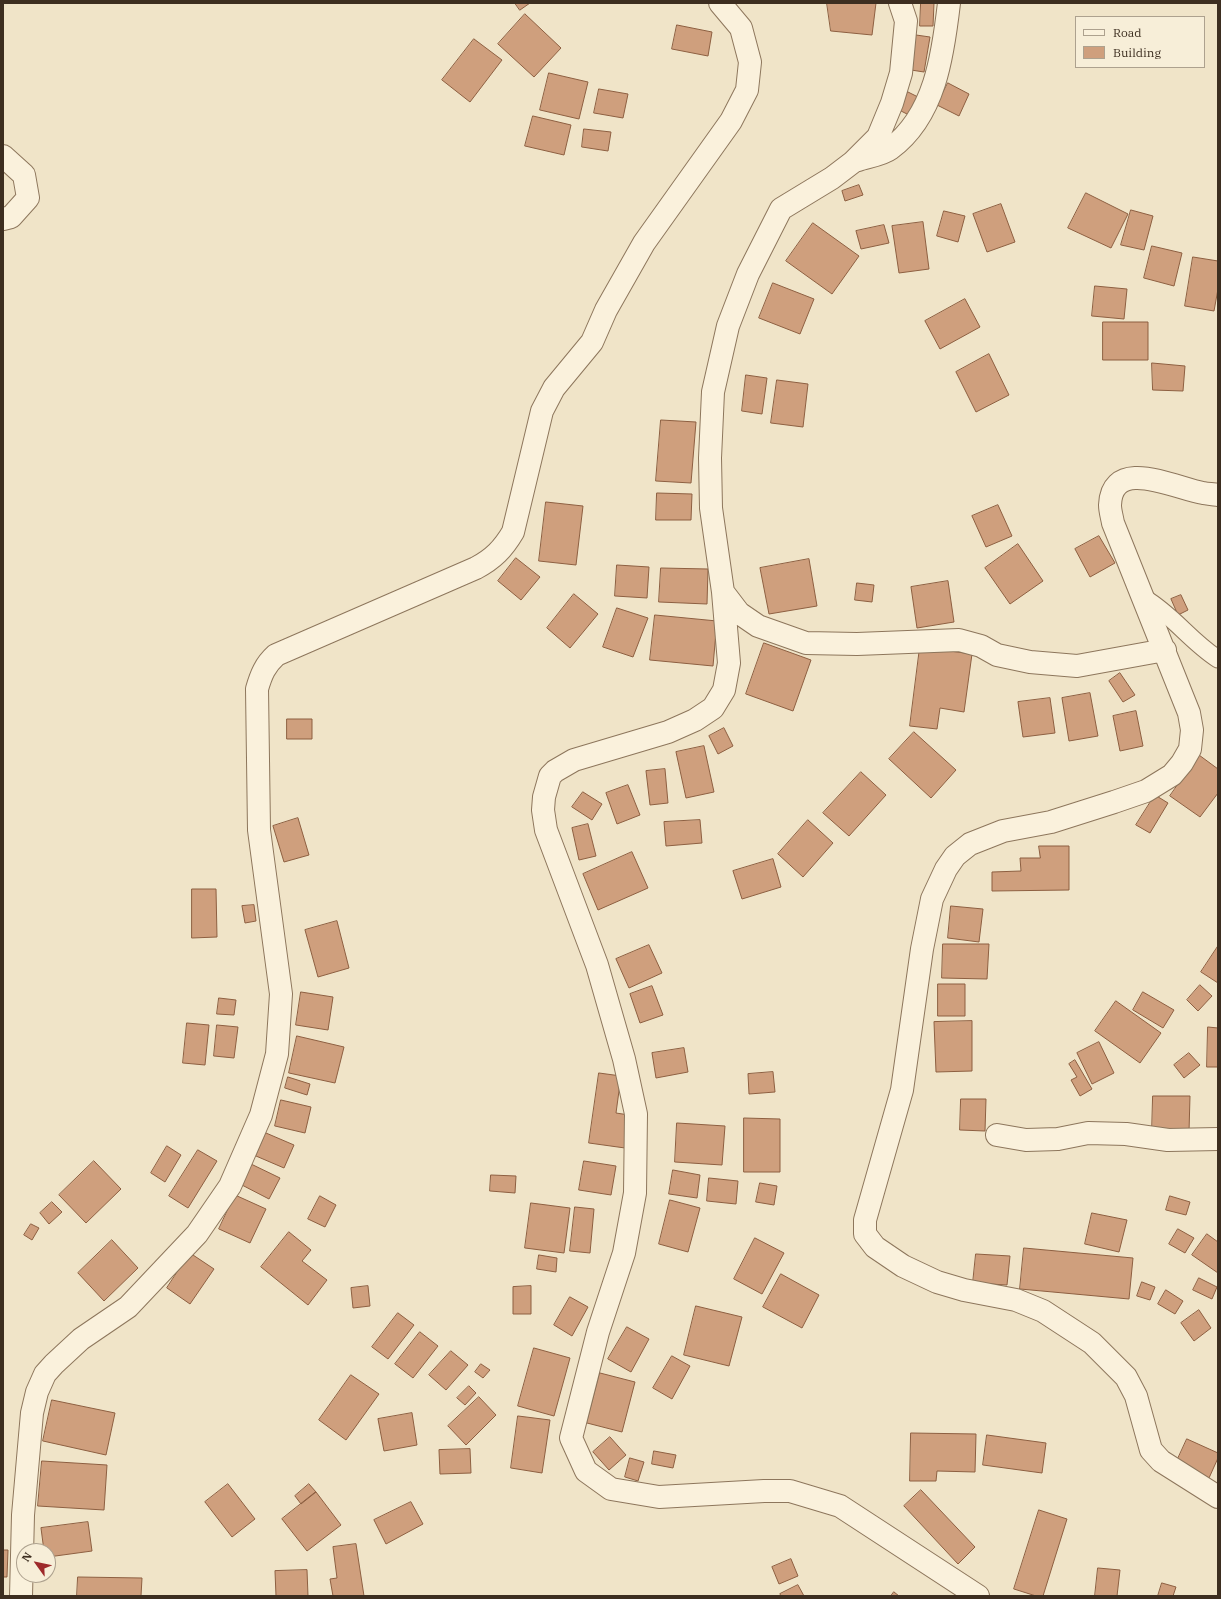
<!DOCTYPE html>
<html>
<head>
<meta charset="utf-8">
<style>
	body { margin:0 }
	#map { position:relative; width:1221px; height:1599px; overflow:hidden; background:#f0e4c8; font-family:"IBM Plex Serif",serif }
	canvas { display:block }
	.frame { position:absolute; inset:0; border:4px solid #3d2e20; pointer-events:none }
	.legend { position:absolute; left:1075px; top:16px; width:130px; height:52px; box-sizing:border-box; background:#f7eed8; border:1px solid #ada18e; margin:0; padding:5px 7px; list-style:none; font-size:12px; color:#3d2e20 }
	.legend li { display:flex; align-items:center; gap:8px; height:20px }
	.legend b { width:20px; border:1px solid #ada18e }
	.north { position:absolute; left:16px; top:1543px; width:40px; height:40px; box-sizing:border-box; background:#f7eed8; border:1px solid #ada18e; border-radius:50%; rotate:303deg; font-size:11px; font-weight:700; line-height:16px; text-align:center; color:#3d2e20 }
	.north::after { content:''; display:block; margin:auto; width:14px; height:18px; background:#9e2a2b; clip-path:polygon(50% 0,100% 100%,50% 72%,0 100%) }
</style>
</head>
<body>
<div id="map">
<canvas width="1221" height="1599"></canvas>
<div class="frame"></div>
<ul class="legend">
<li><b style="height:5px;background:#faf1dc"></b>Road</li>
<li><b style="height:11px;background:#cf9f7d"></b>Building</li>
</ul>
<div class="north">N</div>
</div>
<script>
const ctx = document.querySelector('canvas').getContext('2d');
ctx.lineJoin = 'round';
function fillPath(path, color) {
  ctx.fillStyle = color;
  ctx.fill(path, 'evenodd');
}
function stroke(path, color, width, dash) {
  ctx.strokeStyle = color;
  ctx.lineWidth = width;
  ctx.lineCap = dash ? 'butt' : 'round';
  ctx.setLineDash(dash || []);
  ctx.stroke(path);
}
const building = new Path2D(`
	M515,3H530L520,10Z
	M827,3H876L872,35L831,31Z
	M921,3H934L933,26H920Z
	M525,14L561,48L534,77L498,44Z
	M677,25L712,32L708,56L672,49Z
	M916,35L930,37L924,72L911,70Z
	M474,39L502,60L470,102L442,80Z
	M549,73L588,82L579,119L540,110Z
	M948,83L969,94L959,116L937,105Z
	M599,89L628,94L623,118L594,113Z
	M908,92L918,97L909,115L899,110Z
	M533,116L571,125L564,155L525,146Z
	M584,129L611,132L608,151L582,147Z
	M859,185L863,195L845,201L842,191Z
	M1086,193L1128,214L1111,248L1068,228Z
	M1001,204L1015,242L987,252L973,214Z
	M1131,210L1153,216L1144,250L1121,245Z
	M944,211L965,216L958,242L937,236Z
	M923,222L929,269L899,273L892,226Z
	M813,223L859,256L832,294L786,261Z
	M884,225L889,243L861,249L856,231Z
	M1152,246L1182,253L1174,286L1144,278Z
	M1193,257L1218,261V289L1214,311L1185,306Z
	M773,283L814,299L800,334L759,318Z
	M1095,286L1127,289L1124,319L1092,316Z
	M965,299L980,327L940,349L925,321Z
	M1103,322H1148V360H1103Z
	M989,354L1009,395L976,412L956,372Z
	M1152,363L1185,366L1183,391L1153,390Z
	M746,375L767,378L762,414L742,411Z
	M777,380L808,384L803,427L771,423Z
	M661,420L696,422L691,483L656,481Z
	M657,493L692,494L691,520H656Z
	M546,502L583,506L576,565L539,561Z
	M998,505L1012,536L986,547L972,516Z
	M1099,536L1115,563L1090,577L1075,549Z
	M1018,544L1043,581L1010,604L985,568Z
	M516,558L540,577L521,600L498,581Z
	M809,559L817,606L769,614L760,568Z
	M617,565L649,567L647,598L615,596Z
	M661,568L708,569L707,604L659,602Z
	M948,581L954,622L917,628L911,587Z
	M857,583L874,585L872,602L855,600Z
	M574,594L598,614L570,648L547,628Z
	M1181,595L1188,610L1178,615L1171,599Z
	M617,608L648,618L633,657L603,647Z
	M655,615L717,621L713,666L650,660Z
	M764,643L811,660L793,711L746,694Z
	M920,647L972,654L964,712L940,708L937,729L910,726Z
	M1120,673L1135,695L1123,702L1109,681Z
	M1090,693L1098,736L1069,741L1062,698Z
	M1050,698L1055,733L1023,737L1018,702Z
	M1136,711L1143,746L1120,751L1113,716Z
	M287,719H312V739H287Z
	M724,728L733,746L718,754L709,736Z
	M914,732L956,770L931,798L889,759Z
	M704,746L714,792L686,798L676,752Z
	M1199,755L1218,769V793L1200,817L1170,796Z
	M665,769L668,803L650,805L646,771Z
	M861,772L886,795L849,836L823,813Z
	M628,785L640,815L617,824L606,793Z
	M583,792L602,804L592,820L572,807Z
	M1155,795L1168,803L1150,833L1136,825Z
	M298,818L309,855L284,862L273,826Z
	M700,820L702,843L666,846L664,822Z
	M808,820L833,843L803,877L778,854Z
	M588,824L596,856L579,860L572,828Z
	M1039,846H1069V890L992,891V872L1021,871L1020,858H1040Z
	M632,852L648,888L598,910L583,874Z
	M773,859L781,887L742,899L733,871Z
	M192,889H216L217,937L192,938Z
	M254,905L256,921L245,923L242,906Z
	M951,906L983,909L979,942L948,938Z
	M337,921L349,968L318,977L305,930Z
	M943,944H989L987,979L942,978Z
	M649,945L662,973L629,988L616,959Z
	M1218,946V983L1201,972Z
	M938,984H965V1016H938Z
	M1200,985L1212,996L1198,1011L1187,1000Z
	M652,986L663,1015L640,1023L630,994Z
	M301,992L333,997L328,1030L296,1025Z
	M1143,992L1174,1010L1163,1028L1133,1010Z
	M219,998L236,1000L234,1015L217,1014Z
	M1116,1001L1161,1033L1140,1063L1095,1031Z
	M972,1021V1071L936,1072L934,1022Z
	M187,1023L209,1025L205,1065L183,1063Z
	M217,1025L238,1027L234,1058L214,1056Z
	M1208,1027L1218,1028V1067H1207Z
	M297,1036L344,1047L335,1083L289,1073Z
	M1099,1042L1114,1073L1092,1084L1077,1053Z
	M684,1048L688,1072L656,1078L652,1053Z
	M1189,1053L1200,1065L1184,1078L1174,1065Z
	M1075,1060L1092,1089L1080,1096L1071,1080L1077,1077L1069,1064Z
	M773,1072L775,1092L749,1094L748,1074Z
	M599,1073L621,1076L616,1113L629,1115L625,1148L589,1143Z
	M288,1077L310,1084L307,1095L285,1088Z
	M1153,1096H1190L1189,1132H1152Z
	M961,1099H986L985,1131L960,1130Z
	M281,1100L311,1107L305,1133L275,1126Z
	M744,1118L780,1119V1172H744Z
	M677,1123L725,1126L722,1165L675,1162Z
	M266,1133L294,1145L284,1168L256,1156Z
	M167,1146L181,1155L165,1182L151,1173Z
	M198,1150L217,1161L188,1208L169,1196Z
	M94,1161L121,1189L86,1223L59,1195Z
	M584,1161L616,1166L611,1195L579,1190Z
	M251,1164L280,1178L269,1199L240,1184Z
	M673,1170L700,1175L697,1198L669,1194Z
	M491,1175L516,1176L515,1193L490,1191Z
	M709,1178L738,1181L736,1204L707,1201Z
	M760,1183L777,1186L774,1205L756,1202Z
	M235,1195L266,1209L250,1243L219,1229Z
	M320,1196L336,1205L325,1227L308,1219Z
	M1170,1196L1190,1202L1186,1215L1166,1210Z
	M670,1200L700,1208L688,1252L659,1244Z
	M52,1202L62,1212L49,1224L40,1213Z
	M531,1203L570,1208L564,1253L525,1248Z
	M575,1207L594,1209L590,1253L570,1251Z
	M1092,1213L1127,1220L1119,1252L1085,1244Z
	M31,1224L39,1228L32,1240L24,1235Z
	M1178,1229L1194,1238L1185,1253L1169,1244Z
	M289,1232L311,1250L302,1261L327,1280L308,1305L261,1267Z
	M1207,1234L1218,1242V1273L1192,1255Z
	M755,1238L784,1253L762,1294L734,1279Z
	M112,1240L138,1268L104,1301L78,1273Z
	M1024,1248L1133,1258L1129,1299L1020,1289Z
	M190,1253L214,1269L190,1304L167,1288Z
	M976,1254L1010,1256L1007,1285L973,1283Z
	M539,1255L557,1258L556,1272L537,1269Z
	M781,1274L819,1295L802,1328L763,1307Z
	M1199,1278L1217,1287L1212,1299L1193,1290Z
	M1142,1282L1155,1287L1150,1300L1137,1296Z
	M368,1286L370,1306L353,1308L351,1288Z
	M531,1286V1314H513V1287Z
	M1166,1290L1183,1301L1175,1314L1158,1304Z
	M570,1297L588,1307L572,1336L554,1325Z
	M696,1306L742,1317L729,1366L684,1355Z
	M1199,1310L1211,1328L1194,1341L1181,1323Z
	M398,1313L414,1325L388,1359L372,1347Z
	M627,1327L649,1339L631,1372L608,1359Z
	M420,1332L438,1346L413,1378L395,1364Z
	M534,1348L570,1358L554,1416L518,1406Z
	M451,1351L468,1365L446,1390L429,1375Z
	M672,1356L690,1366L672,1399L653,1388Z
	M481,1364L490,1370L483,1378L475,1372Z
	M600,1373L635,1382L622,1432L587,1423Z
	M351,1375L379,1394L346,1440L319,1420Z
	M469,1386L476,1393L465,1405L457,1398Z
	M479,1397L496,1415L466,1445L448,1426Z
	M52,1400L115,1413L106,1455L43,1441Z
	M412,1413L417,1445L384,1451L378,1419Z
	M518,1416L550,1420L542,1473L511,1468Z
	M911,1433L976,1434L975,1472L937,1471L936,1481H910Z
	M987,1435L1046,1443L1042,1473L983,1465Z
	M610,1437L626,1455L609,1470L593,1452Z
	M1187,1439L1218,1453V1458L1209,1478L1176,1463Z
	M470,1449L471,1473L440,1474L439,1450Z
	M654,1451L676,1455L673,1468L652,1464Z
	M630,1458L644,1462L638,1481L625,1477Z
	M42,1461L107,1465L104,1510L38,1506Z
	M228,1484L255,1519L232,1537L205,1502Z
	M309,1484L316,1492L301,1504L295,1496Z
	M921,1490L975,1547L958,1564L904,1506Z
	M316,1492L341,1525L307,1551L282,1519Z
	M411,1502L423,1524L386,1544L374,1520Z
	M1039,1510L1067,1519L1043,1596H1036L1014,1589Z
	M88,1522L92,1551L48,1557V1551H44L41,1528Z
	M356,1544L364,1596H333L330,1579L337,1578L333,1547Z
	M3,1550H8L7,1577H3Z
	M791,1559L798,1576L779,1584L772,1567Z
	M1098,1568L1120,1570L1117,1596H1095Z
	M307,1570L308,1596H276L275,1571Z
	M78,1577L142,1578L141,1596H77Z
	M1162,1583L1176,1587L1173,1596H1158Z
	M798,1585L804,1596H781L780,1594Z
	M894,1592L899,1596H891Z`);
fillPath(building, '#cf9f7d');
stroke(building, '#8d5f41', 1);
const lane = new Path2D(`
	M1144,598C1174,616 1190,641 1218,659`);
const street = new Path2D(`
	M900,3L906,21L901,73L892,103L878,137L853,162L832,178L781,209L748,274L728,326L713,392L710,458L711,508L723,592L729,663L724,690L713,708L695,720L668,732L574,760L555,771L550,776L544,797L543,810L546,830L597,965L624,1059L636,1114L635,1193L624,1253L598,1332L571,1438L586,1471L611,1489L659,1497L764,1491H790L840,1506L978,1596
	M3,156L24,175L28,198L11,217L3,219
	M858,160C867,157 882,155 890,149C935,116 943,55 949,3
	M1218,495C1213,494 1208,494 1203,493C1177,489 1112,455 1110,505C1110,511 1112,517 1113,523L1189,713L1192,730L1190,749L1182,763L1172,775L1146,791L1114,802L1051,822L1003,831L970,844L955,856L946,869L932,899L922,949L902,1090L865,1220V1234L875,1247L903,1266L937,1282L964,1290L1016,1300L1043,1311L1092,1343L1126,1377L1136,1396L1151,1450L1161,1461L1218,1497
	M723,592L739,613L758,626L806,643L857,644L959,640L981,646L997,655L1030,662L1077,666L1165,650
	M997,1135L1026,1140L1058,1139L1088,1133L1126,1134L1168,1140L1218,1139
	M21,1596L23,1515L32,1413L37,1392L45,1374L54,1364L81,1339L128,1307L197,1234L230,1186L261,1115L277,1054L281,994L259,830L257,689C261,675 265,665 276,655L476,568C493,559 503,549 513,532L542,411L554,388L592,342L606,310L644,243L731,121L747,90L750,62L741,28L720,3`);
stroke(lane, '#8d765c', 19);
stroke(street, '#8d765c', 24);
stroke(lane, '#faf1dc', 17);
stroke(street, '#faf1dc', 22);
</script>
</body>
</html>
